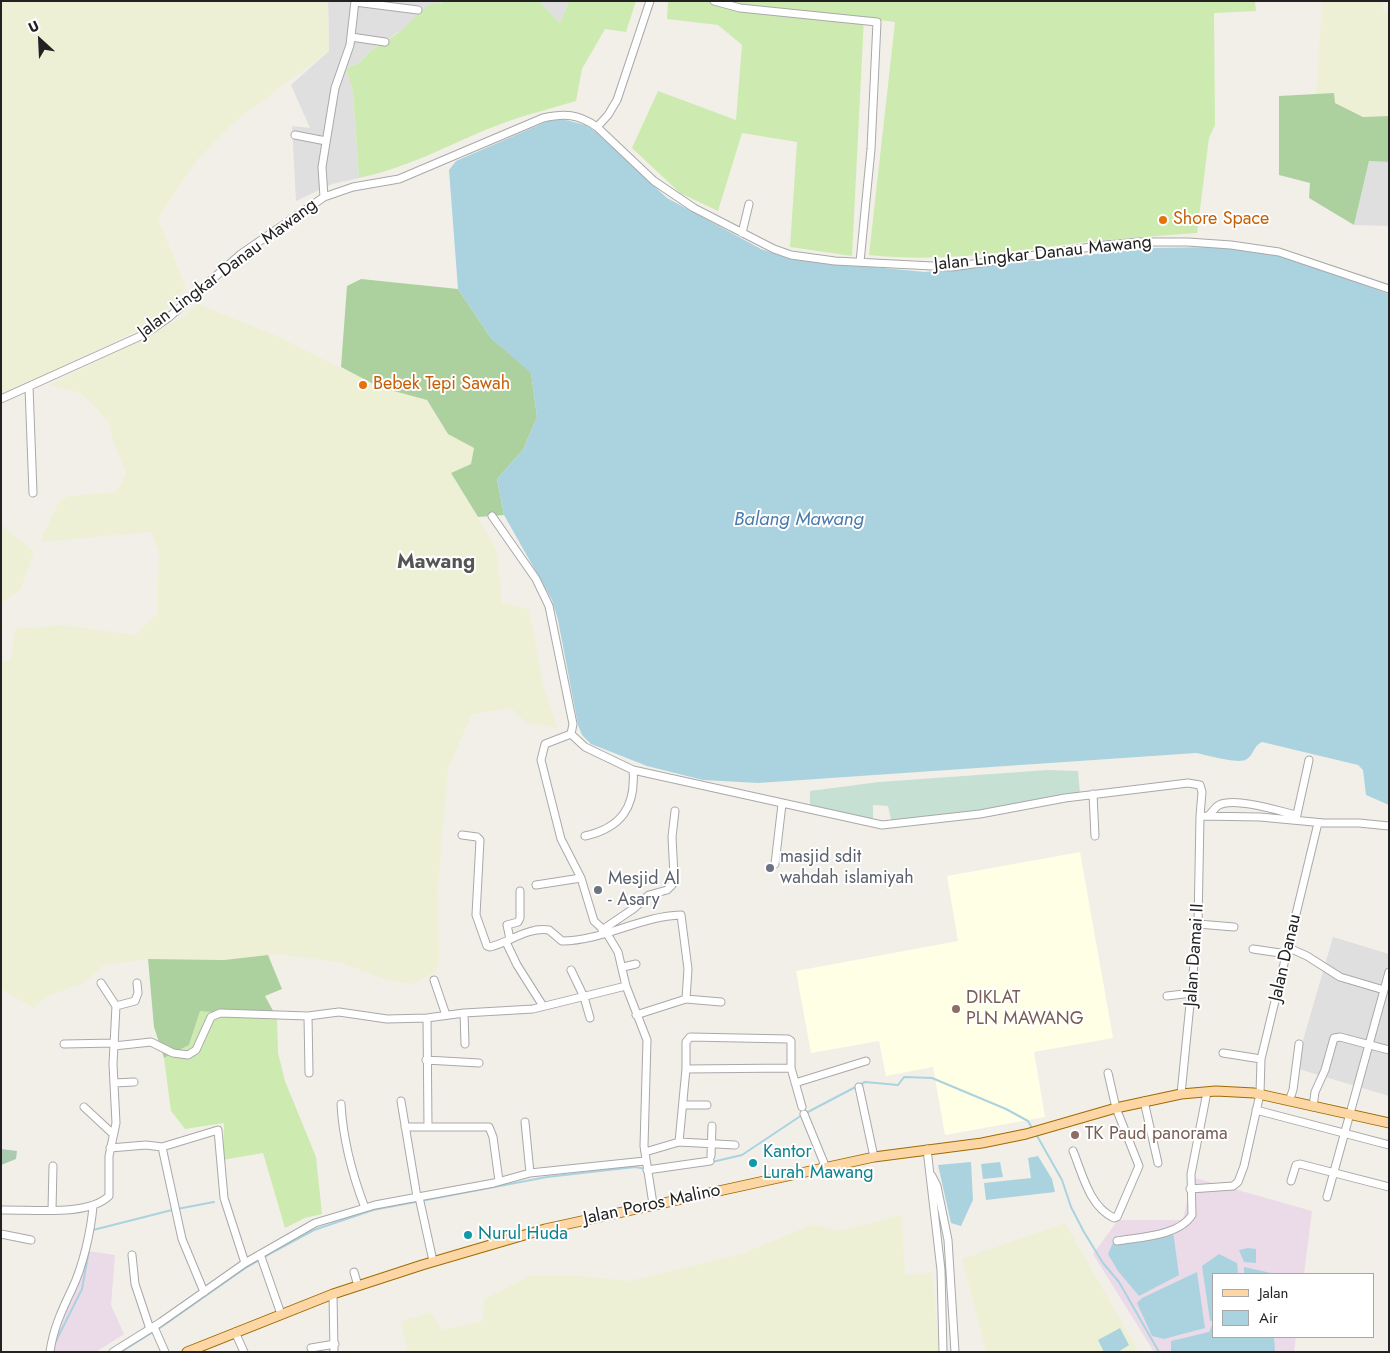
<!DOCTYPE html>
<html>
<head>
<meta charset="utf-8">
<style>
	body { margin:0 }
	#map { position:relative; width:1390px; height:1353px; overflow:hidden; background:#f2efe9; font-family:Jost,sans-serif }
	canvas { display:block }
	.frame { position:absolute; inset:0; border:2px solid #222; pointer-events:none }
	.legend { position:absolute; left:1212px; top:1273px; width:162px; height:65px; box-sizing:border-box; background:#fff; border:1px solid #a7a7a7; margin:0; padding:6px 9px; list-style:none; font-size:15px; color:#222 }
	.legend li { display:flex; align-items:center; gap:10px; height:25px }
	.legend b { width:25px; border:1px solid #a7a7a7 }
	.north { position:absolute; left:15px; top:15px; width:50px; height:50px; -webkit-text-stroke:4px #fff; paint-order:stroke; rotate:335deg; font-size:14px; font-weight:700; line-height:20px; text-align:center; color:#222 }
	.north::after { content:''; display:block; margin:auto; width:18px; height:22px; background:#222; clip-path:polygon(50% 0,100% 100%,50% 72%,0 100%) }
</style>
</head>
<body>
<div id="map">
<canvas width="1390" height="1353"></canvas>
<div class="frame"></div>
<ul class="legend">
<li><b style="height:6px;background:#fcd6a4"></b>Jalan</li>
<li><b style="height:14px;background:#aad3df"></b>Air</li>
</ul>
<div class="north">U</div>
</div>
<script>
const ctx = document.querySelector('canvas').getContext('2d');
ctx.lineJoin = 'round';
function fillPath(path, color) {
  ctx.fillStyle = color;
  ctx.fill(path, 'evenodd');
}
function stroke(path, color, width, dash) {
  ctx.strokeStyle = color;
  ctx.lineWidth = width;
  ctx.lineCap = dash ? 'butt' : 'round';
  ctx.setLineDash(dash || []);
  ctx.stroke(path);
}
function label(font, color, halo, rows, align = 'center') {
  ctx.font = font + ' Jost,sans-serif';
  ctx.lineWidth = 4;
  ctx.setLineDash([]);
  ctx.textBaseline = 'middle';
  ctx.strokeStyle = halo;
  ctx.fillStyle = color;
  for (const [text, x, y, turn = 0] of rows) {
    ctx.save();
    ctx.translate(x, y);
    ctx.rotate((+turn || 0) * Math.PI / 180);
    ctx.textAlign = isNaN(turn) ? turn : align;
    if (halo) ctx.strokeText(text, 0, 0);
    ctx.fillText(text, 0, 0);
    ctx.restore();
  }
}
fillPath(new Path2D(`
	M328,1H444L369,52L358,64L346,68L353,92L359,178L332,184L296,201L292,126L310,128L291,85L329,51Z
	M539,1H569L560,23Z
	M1369,161L1389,162V226L1354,225Z
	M1333,937L1389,954V1096L1295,1068Z`), '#e0dfdf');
fillPath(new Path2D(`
	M1192,1177L1312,1211L1304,1274H1214V1337H1296L1294,1352H1154L1093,1254L1118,1220H1183Z
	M81,1250L115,1255L111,1305L124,1334L96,1352H55L54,1335L66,1301L73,1299Z`), '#ebdbe8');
fillPath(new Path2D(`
	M1080,852L1113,1038L1034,1052L1045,1117L945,1135L933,1067L886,1076L879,1041L811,1053L796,971L958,941L947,876Z`), '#ffffe5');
fillPath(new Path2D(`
	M1,1H328L329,51L233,123L198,159L158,218L186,288L152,324L1,396Z
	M1322,1H1382L1384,13H1389V116L1363,117L1316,94Z
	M198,304L275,335L379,387L426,400L448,434L474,448L471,464L451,473L497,550L502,603L529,609L544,688L557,728L525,722L511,708L472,714L448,769L438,888L439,963L435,972L412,984L388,980L338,962L276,954L224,960L148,959L104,965L84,983L48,996L33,1008L1,989V661L10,662L15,629L62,625L135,635L157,614L159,551L151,532L40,542L59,501L69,496L116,492L126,474L113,441L109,422L81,393L49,385L180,319Z
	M1,524L34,552L21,589L1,603Z
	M902,1215L905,1275L932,1272L939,1352H407L401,1321L431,1312L442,1330L483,1321L484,1299L530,1276H581L629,1281L742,1254L813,1224L838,1231Z
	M1065,1223L1139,1352H986L962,1259Z`), '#eef0d5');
fillPath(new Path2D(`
	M444,1H539L560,23L569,1H636L626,32L605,29L582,69L576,101C553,108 529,114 506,122C454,141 415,166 359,178L353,92L346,68L358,64L369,52L398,33L430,4H440Z
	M668,1H1255L1256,11L1214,13L1215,125L1209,138L1197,233C1161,236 1123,238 1087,242C1012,251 945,263 869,255L895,22L864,18L852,256L790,247L797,142L742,133L718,211L680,193L632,148L658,91L736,120L742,45L718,25L667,19Z
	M200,1010L277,1018L278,1053L285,1081L316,1157L322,1214L305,1218L285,1228L263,1153L223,1160L224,1123L185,1129L171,1111L164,1058L189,1045Z`), '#cdebb0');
fillPath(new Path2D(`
	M1334,93L1335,103L1363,117L1389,116V162L1369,161L1354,225L1309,198L1310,183L1279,175V96Z
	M361,279L458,289L491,338L531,372L537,417L523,450L497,479L504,515L478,517L451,473L471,464L474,448L448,434L427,400L379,387L341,367L347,286Z
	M268,955L282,989L265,996L277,1018L200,1011L189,1045L164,1058L154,1027L148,959L224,960Z`), '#add19e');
fillPath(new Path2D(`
	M1048,770L1078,771L1080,793L1049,797L1004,807L892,824L888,806L873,805V820L810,807V791L879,782Z`), '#c6e0d4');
fillPath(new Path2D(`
	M1,1149L17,1151L16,1159L1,1165Z`), '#aacbaf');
fillPath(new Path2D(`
	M562,119L585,125L596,132L667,198L761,249L790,259L925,272L1152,248L1215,247L1265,253L1290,258L1389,294V805L1366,795L1363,770L1358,765L1262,742C1254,745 1254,754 1247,759C1239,765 1207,755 1196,753L758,783L703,780L647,766L591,744L582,735L578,725L558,620L552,600L504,515L497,479L523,450L537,417L531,373L491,338L458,289L449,170L456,161L548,121Z
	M1038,1156L1052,1179L1055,1192L986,1200L984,1183L1031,1178L1028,1158Z
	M971,1162L973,1200L961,1226L951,1223L938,1165Z
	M1000,1162L1003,1177L983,1179L981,1164Z
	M1173,1231L1179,1275L1139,1296L1118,1271L1108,1254L1113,1243Z
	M1248,1248L1256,1249V1263L1244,1262L1239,1250Z
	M1219,1254L1237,1263L1238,1274H1214V1321H1210L1202,1266Z
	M1244,1267L1271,1273L1272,1274H1244Z
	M1197,1272L1205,1328L1164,1339L1152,1336L1137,1303L1142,1298Z
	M1212,1325L1214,1337H1274L1275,1352H1171V1341L1209,1332Z
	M1120,1328L1129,1345L1118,1352H1104L1098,1340Z`), '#aad3df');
stroke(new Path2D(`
	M806,1113L865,1082L898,1085L904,1077L932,1078L1006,1109L1028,1121L1032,1128
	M1036,1134L1062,1180L1071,1207L1084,1232L1103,1263L1119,1282L1159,1352
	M712,1162L742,1155L802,1115
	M177,1209L214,1202
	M92,1233L93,1230L172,1210
	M157,1330L244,1269L275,1251L314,1230L373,1210L547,1177L635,1167L646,1169
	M55,1343L82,1289L89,1250
	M121,1352L153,1332`), '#aad3df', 2);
const minor = new Path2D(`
	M714,1L740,8L877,22L871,149L860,262
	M355,2L418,10
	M351,37L385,42
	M597,127L608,115L617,100L650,1
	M295,135L326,141
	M324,197L322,167L335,88L350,45L355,1
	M742,233L749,204
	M29,387L33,493
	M1,399L145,334L168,318L241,254L324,197L353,187L399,179L543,118C565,113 578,114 597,127L654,181L694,208L774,249L791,255L835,261L952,267L1105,245L1139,242H1188L1231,245L1279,252L1389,289
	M492,516L536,579L549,606L573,724L571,734L585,747L633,770L882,825L980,814L1065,798L1188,783L1200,785L1202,792L1200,816L1260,817L1324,823
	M571,734L545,744L541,760L561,839L581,878L594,921L606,932L618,952L626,986L647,1040L644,1146L653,1204
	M1093,794L1095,836
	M1208,816C1212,813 1215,807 1219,805C1236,797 1279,811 1296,815
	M1296,819L1309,760
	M462,835L477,837L480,840L476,915L487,946L490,947C510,942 527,927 549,930L562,941C603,941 640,916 681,915L688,969L686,999L636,1015
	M585,836C621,828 636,807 633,770
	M775,864L782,804
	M536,885L581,878
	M1198,924L1234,927
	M602,930L633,909L649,895L667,890L672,885L674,876L672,837L675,811
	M510,939L507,925L518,922L520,918V891
	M506,942L517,965L543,1006
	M1289,948L1307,956L1340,977L1384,990
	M1253,949L1287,954
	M623,967L636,964
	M571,970L584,997L590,1018
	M434,980L446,1015
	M1167,996L1192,993
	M686,999L721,1002
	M116,1006L135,1001L138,993L137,983
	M464,1013L465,1044
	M308,1016L309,1073
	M427,1018L428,1127
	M64,1044L115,1043
	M114,1046L151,1042L173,1053L188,1055L196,1050L211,1017L220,1013L308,1016L339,1012L387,1019L427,1018L464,1013L533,1009L626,986
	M1223,1053L1261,1059
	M426,1060L479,1063
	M686,1069V1042L690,1037L788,1039L791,1041V1068L802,1107
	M114,1083L134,1082
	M795,1083L866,1061
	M859,1087L874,1157
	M1181,1094L1198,924L1200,816
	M401,1101L417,1197
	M1144,1101L1158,1163
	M1289,1101L1293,1090L1299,1044
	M341,1104C343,1141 352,1174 365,1208
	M684,1105H707
	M84,1107L113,1134
	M1313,1107L1315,1092L1325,1070L1334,1038L1340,1037L1389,1050
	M1256,1110L1389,1145
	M804,1114L826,1168
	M525,1122L530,1173
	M405,1127H489L493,1137L499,1181
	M679,1142L735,1145
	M110,1148L146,1145L162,1147
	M927,1149L941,1270L943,1352
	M1073,1151C1083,1175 1089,1206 1114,1218L1117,1217L1139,1166L1116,1108L1108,1073
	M645,1152L679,1142L686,1069L791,1068
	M711,1156L712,1126
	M647,1170L710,1161
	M932,1176L937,1186L948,1240L955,1352
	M1291,1181L1296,1165L1300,1164L1389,1187
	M1190,1189L1233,1186L1238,1182L1244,1166L1260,1094L1261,1059L1318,823H1359L1389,826
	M419,1197L433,1261
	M1327,1197L1389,972
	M1,1210C31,1209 87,1217 109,1196V1156L116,1123L113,1064L116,1006L101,983
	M52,1210L53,1166
	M1,1234L31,1240
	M1117,1241C1140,1237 1179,1236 1192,1215L1191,1174L1207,1092
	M260,1254L281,1314
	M132,1255L135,1284L150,1329
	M354,1272L358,1286
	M204,1292L182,1239L162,1147L218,1130L224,1198L245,1263
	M333,1294L334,1352
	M154,1327L165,1352
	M235,1332L244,1352
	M311,1348L335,1344
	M50,1352C53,1329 62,1310 72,1289C83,1266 91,1231 93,1206
	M113,1352L161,1322L245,1263L315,1223L375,1205L494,1183L530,1173L645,1161`);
const major = new Path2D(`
	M187,1352L333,1294L422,1265L545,1229L874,1157L982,1143L1026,1134L1116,1108L1181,1094L1216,1091L1254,1093L1389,1123`);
stroke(minor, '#a9a9a9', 9);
stroke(major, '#a06b00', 11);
stroke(minor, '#fff', 7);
stroke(major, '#fcd6a4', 9);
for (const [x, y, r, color] of [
	[1163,220,5,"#e8710a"],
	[363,385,5,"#e8710a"],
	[770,868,5,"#6b7280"],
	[598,890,5,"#6b7280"],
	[956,1009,5,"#8d6e63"],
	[1075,1135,5,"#8d6e63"],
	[753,1163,5,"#0f9aa8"],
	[468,1235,5,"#0f9aa8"]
]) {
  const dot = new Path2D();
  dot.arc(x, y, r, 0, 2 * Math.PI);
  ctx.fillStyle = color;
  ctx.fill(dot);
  stroke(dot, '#fff', 2);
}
label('18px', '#c56008', '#fff', [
	["Shore Space",1173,220],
	["Bebek Tepi Sawah",373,385]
], 'left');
label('18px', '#222', '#fff', [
	["Jalan Lingkar Danau Mawang",1043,254,-6],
	["Jalan Lingkar Danau Mawang",228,269,-37],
	["Jalan Damai II",1195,955,-86],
	["Jalan Danau",1286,958,-77],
	["Jalan Poros Malino",652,1205,-12]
]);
label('18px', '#5b616d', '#fff', [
	["masjid sdit",780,858],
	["wahdah islamiyah",780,879],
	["Mesjid Al",608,880],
	["- Asary",608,901]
], 'left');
label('18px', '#785e54', '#fff', [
	["DIKLAT",966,999],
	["PLN MAWANG",966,1020],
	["TK Paud panorama",1085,1135]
], 'left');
label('18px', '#0d838f', '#fff', [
	["Kantor",763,1153],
	["Lurah Mawang",763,1174],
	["Nurul Huda",478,1235]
], 'left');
label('italic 19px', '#4a7aab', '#fff', [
	["Balang Mawang",799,520]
]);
label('bold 20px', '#555', '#fff', [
	["Mawang",436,563]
]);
</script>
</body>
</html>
